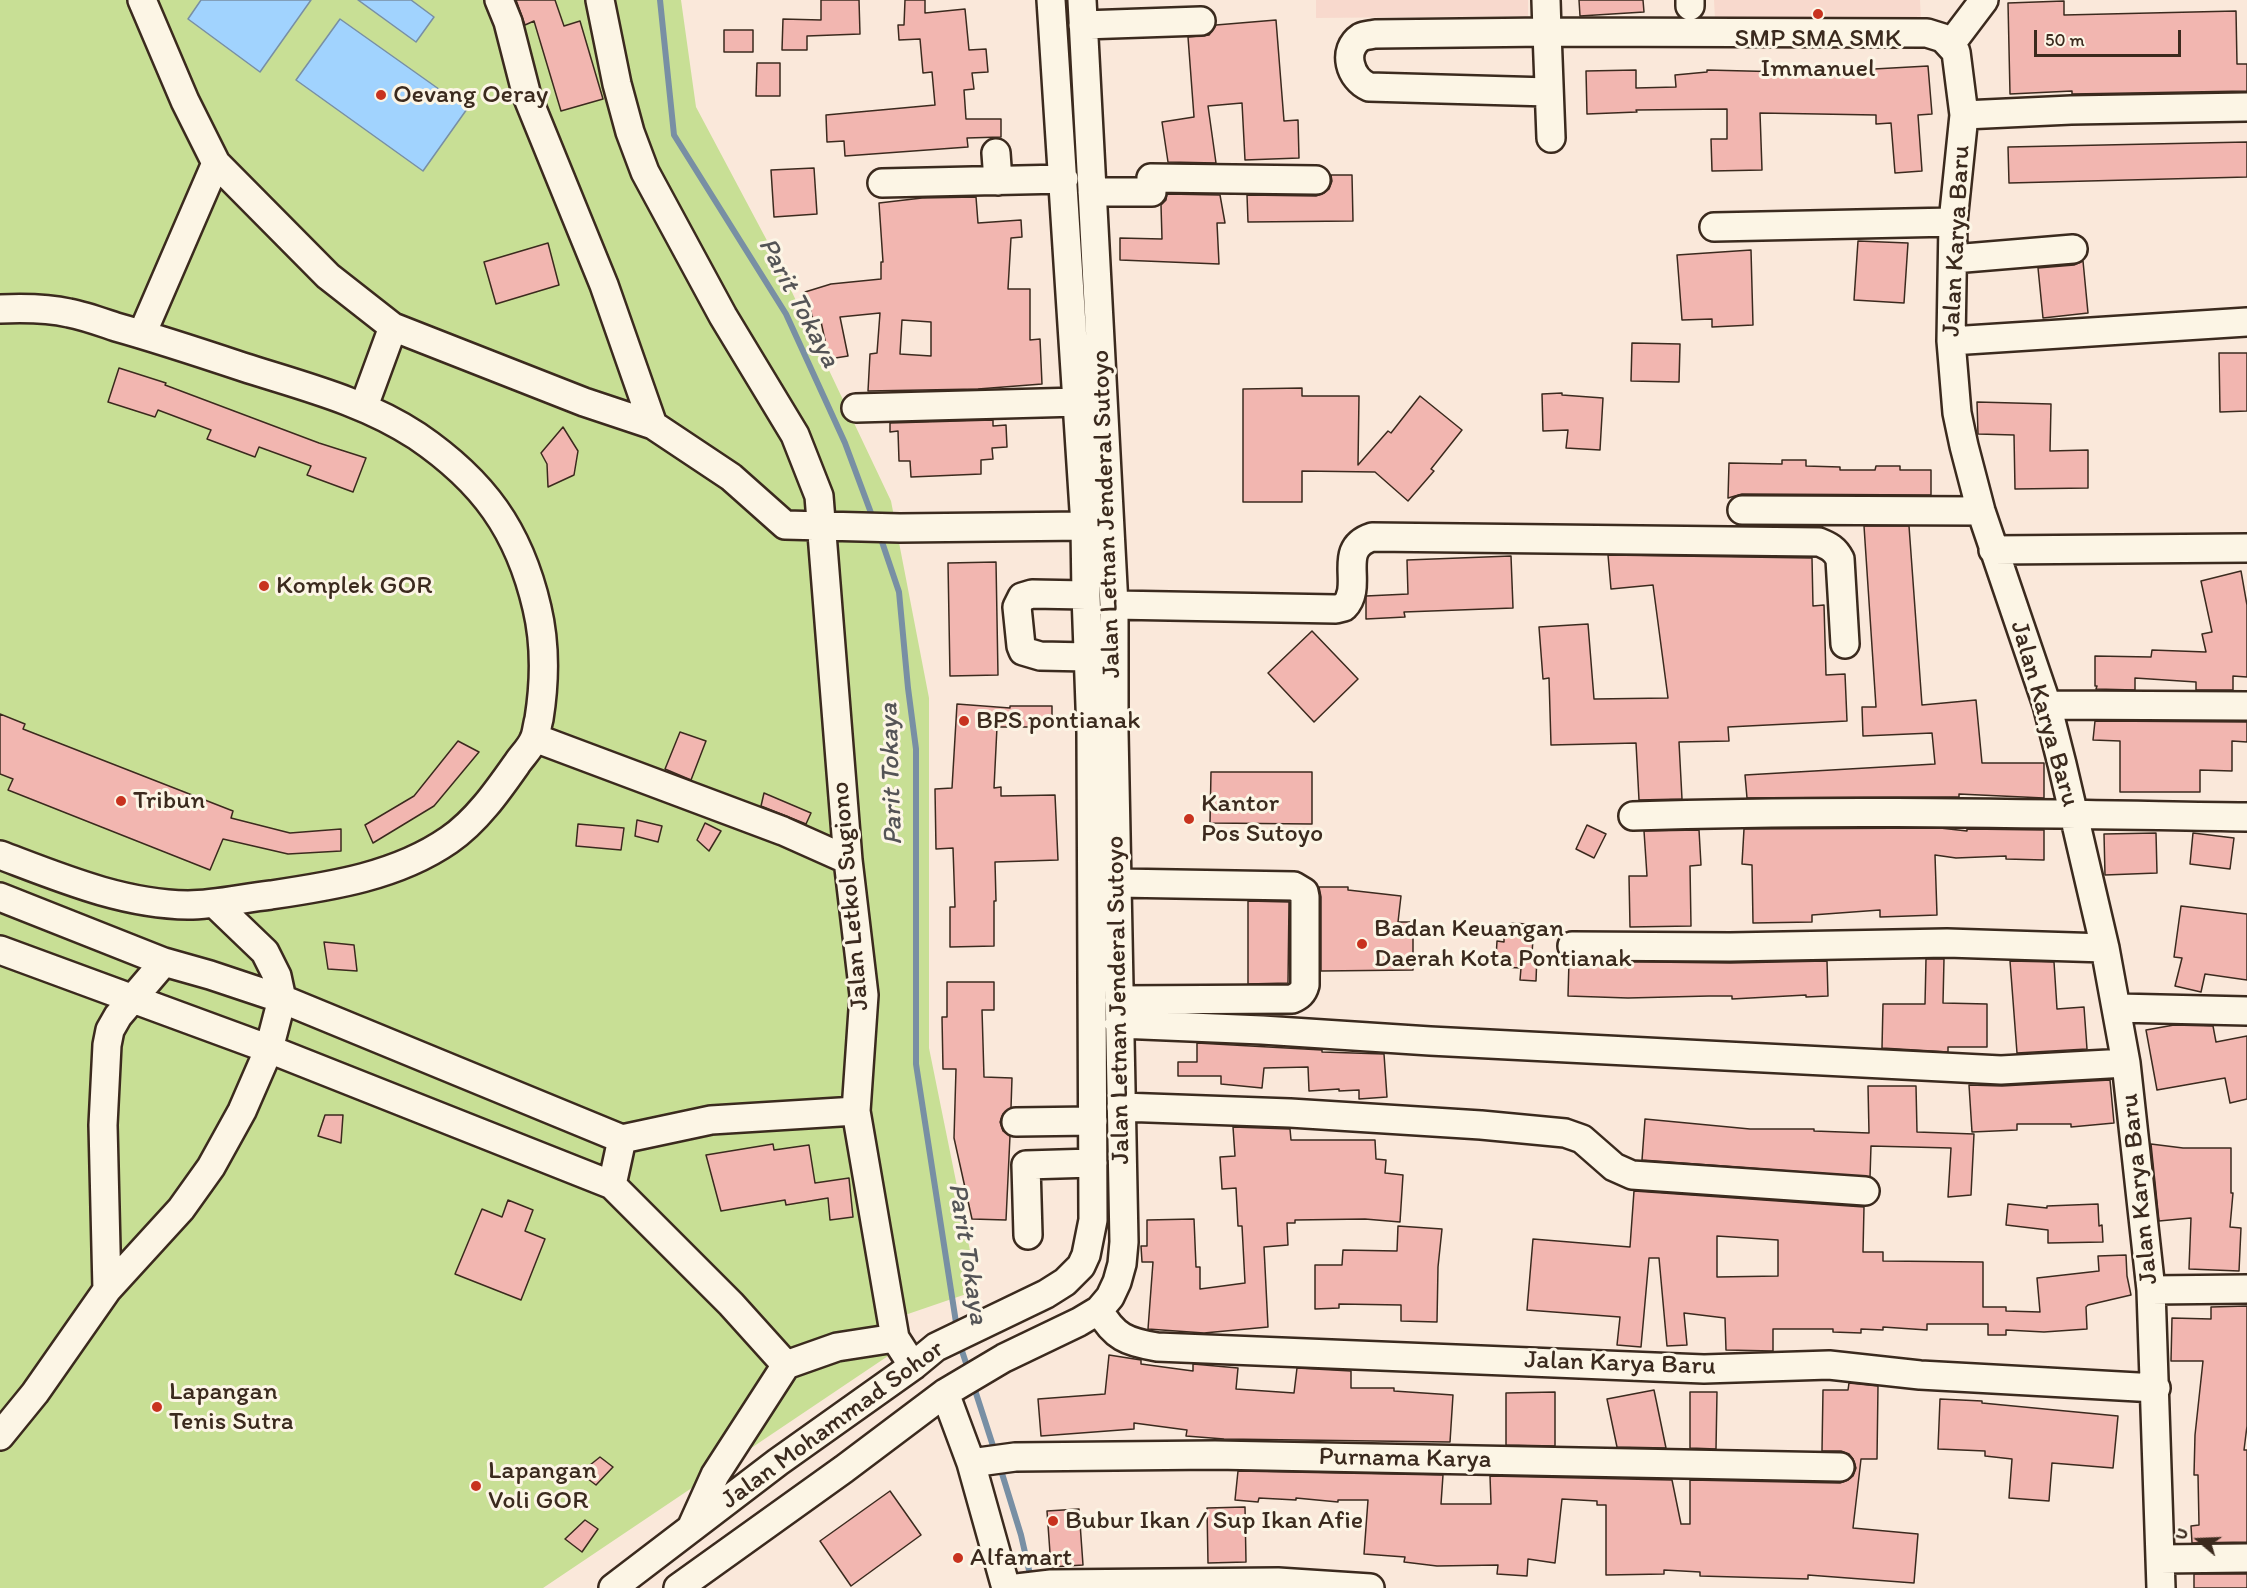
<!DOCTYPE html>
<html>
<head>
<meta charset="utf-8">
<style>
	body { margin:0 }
	#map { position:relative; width:2247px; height:1588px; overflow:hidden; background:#fae8da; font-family:Itim,sans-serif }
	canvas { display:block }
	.north { position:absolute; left:2169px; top:1510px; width:60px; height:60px; -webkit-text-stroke:4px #fcf5e5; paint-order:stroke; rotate:289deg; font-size:16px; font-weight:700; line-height:24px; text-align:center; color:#3b2a1e }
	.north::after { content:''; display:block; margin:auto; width:21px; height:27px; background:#3b2a1e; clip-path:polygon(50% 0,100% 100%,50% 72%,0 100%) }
	.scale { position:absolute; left:2034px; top:30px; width:147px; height:27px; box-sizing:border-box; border:3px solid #3b2a1e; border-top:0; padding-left:8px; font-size:18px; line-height:21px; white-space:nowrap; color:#3b2a1e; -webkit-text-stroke:4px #fcf5e5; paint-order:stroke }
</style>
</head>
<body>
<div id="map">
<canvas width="2247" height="1588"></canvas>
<div class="north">U</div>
<div class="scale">50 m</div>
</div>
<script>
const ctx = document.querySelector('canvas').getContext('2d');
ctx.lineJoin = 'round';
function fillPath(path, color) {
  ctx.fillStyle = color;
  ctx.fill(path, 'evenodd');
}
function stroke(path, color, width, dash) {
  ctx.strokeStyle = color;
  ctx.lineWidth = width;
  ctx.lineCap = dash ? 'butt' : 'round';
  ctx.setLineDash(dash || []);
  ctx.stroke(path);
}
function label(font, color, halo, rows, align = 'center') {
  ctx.font = font + ' Itim,sans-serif';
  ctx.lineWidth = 6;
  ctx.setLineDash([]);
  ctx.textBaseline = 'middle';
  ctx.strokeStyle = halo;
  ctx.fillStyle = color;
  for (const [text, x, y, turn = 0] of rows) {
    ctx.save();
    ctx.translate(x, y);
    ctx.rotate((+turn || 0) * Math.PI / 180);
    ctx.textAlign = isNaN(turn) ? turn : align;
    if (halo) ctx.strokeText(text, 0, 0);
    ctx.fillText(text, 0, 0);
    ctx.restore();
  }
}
fillPath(new Path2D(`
	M1316,0H1528V16L1316,18Z
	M1714,0H1920L1921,20L1715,19Z`), '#f8d9cd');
fillPath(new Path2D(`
	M0,0H681L696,107L772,250L891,501L929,698V1048L978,1290L905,1315L891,1354L543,1588H0Z`), '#c8df95');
const water = new Path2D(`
	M201,0H311L260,72L188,19Z
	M358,0H411L434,17L416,42Z
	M340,19L467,109L423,171L296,80Z`);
fillPath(water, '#a1d3fe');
stroke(water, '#788fa4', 1.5);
stroke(new Path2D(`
	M660,0L674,135L786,314L845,443L874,521
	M879,533L899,592L908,688L916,749V1064L957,1329
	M959,1342L969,1372
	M973,1384L995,1452
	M1000,1467L1021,1535L1031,1579`), '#788fa4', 6);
const building = new Path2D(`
	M516,0H555L564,26L580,21L603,99L561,111L534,21L525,25Z
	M821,0H859L860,34L807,36V50H782L783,19L821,20Z
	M905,0H925V13L965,9L969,50L986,49L988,72L972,73L974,89L964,90L966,119H1001V137L967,138L968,147L845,156L844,141L827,142L826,115L935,105L932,72L923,73L920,39L899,40L898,25H904Z
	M1579,0H1643L1644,12L1580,16Z
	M2064,1V15L2236,11L2237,64H2247V91L2072,94V91L2010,94L2008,3Z
	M1276,20L1284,121L1298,120L1299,158L1245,160L1242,103L1208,106L1216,163L1168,162L1162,122L1194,117L1188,37L1209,35L1216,25Z
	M724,30H753V52H724Z
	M757,63H780V96H756Z
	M1928,66L1932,114L1918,115L1922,171L1895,173L1891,123L1876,124V115L1760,113L1762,170L1712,171L1711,139H1727V109L1636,110L1637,112L1587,114L1586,71L1636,70V88L1676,87L1675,75L1707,72V70L1786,72L1816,71V69L1841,70V74L1874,75V69Z
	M2247,142V177L2009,183L2008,147Z
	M814,168L817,214L774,217L771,170Z
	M1331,175H1352L1353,221L1248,222L1247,195L1316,196L1324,193L1329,189L1332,181Z
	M1167,194L1220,195L1225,223H1217L1219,264L1120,260V238L1162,239L1161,205L1166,200Z
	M976,197L978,223L1021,220L1022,237L1011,238L1008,289H1030V340L1040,339L1042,384L978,389L868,391L870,354L877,353L880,313L840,317L848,356L829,359L820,317L813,319L805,292L831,284L881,279V262H883L879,203L922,198ZM902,320L931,322V356L900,354Z
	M1858,241L1908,243L1904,303L1854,300Z
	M548,243L559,285L496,304L484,262Z
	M1751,250L1753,325L1712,327V319L1682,320L1677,255Z
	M2083,261L2088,313L2043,318L2038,268L2074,265Z
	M1632,343L1680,344L1679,382L1631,381Z
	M2219,353H2247V411L2220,412Z
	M119,368L166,383L165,385L319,443L366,458L353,492L307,475L311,466L259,447L255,457L207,439L211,430L158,410L155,417L108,402Z
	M1302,388V396H1359L1358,465L1388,431L1391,433L1420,396L1462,430L1431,469L1434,471L1408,501L1375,472L1302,471V502H1243V389Z
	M1562,393V395L1603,398L1600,450L1566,448L1568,430L1543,431L1542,394Z
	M1977,402L2051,404L2050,451L2088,450V488L2015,489L2014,435L1978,434Z
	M993,420V426L1006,425L1007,447L992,448L993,459L981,460V474L911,477L910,461H899L898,431L890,432V423Z
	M563,427L578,451L574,475L548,487L547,464L541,453Z
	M1782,460H1806V466L1840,467V470H1875L1876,466H1900V470H1931V495L1742,494L1728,498L1729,463L1782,464Z
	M1864,526H1909L1922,705L1976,700L1982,763H2044V798L1959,794V797H1951L1747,798L1745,775L1935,764L1932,733L1863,736L1862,707H1876Z
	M1608,555L1812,558L1813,606L1824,605L1826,675L1845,674L1847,721L1728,727L1729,741L1679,742L1682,799L1639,800L1636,743L1551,745L1549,678L1543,679L1539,627L1588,624L1594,699L1668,698L1653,585L1611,589Z
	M1511,556L1513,608L1404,612L1405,617L1366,619V596L1408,594L1407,560Z
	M996,562L998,675L950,676L948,563Z
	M2241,571L2247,605V677L2233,676V690H2196V682L2135,678V690L2096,689L2097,686H2095V656L2151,657L2152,650L2206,652L2202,634L2212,632L2201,581Z
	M1312,631L1358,679L1314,722L1268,673Z
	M957,704L1010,708V706H1052V727H997L994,788L1001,787V796L1055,795L1058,860L995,862L996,901H994V946L950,947V907H955L953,848L936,849L935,789L952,788Z
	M0,714L25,724L23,729L233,811L231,818L290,833L341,829V851L288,854L223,839L210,870L8,790L13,779L0,774Z
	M2095,721L2247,722V742L2232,741V771L2200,770V792H2120V741L2093,740Z
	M680,732L706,741L691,780L665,769Z
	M458,741L479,752L434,806L373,843L365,825L414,796Z
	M1211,772H1312V824L1210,823Z
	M764,793L811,813L806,824L761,806Z
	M637,820L662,826L658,842L635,836Z
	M705,823L721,831L709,851L697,840Z
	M578,824L624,828L621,850L576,846Z
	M1587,825L1606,834L1594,858L1576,849Z
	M1940,828L1967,831V829L2044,830V860L2006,859V856L1956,858L1935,855L1937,915L1880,917V910L1812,915V922L1753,923L1752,865L1742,864L1744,829Z
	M1699,830L1701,865L1690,866L1691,926L1630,927L1629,876H1647L1644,831Z
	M2156,833L2157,873L2105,875L2104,834Z
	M2193,833L2234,838L2230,869L2190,864Z
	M1319,887H1348V890L1401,896L1398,922H1413V970L1321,971V897Z
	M1248,901L1289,902L1288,983L1248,984Z
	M2181,906L2247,914V980L2205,974L2201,992L2175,986L2182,958L2174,957Z
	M1511,923L1527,924L1526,938H1533L1532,954H1537L1536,981L1520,980L1521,968L1501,967V959L1496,958L1497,941L1504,942V929H1510Z
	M324,942L354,945L357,971L328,969Z
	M1926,959H1944L1943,1003L1987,1004V1047H1948V1052L1882,1048L1883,1004H1925Z
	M1569,961L1730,963L1827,961L1828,996L1806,997V995L1732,999V996H1709L1628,998L1568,996Z
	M2010,961L2054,962L2057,1009L2084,1007L2087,1049L2017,1053Z
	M947,982H994V1010H982L984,1077L1012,1078L1011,1108L1003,1114L1000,1122L1003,1131L1010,1136L1006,1220L972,1219L954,1138L956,1069H943L942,1017H947Z
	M2174,1025L2213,1026L2216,1042L2247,1036V1099L2230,1103L2225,1078L2157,1090L2146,1030Z
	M1197,1043L1322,1050V1052L1384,1054L1387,1097L1359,1099V1090L1339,1091V1089L1309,1091L1308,1067L1264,1068L1262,1088L1221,1084V1076H1178V1062H1197Z
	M2110,1080L2114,1123L2071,1127V1124H2017V1130L1972,1132L1969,1085L2002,1086Z
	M1868,1086H1916L1917,1132L1974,1134L1971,1195L1948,1197L1951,1148L1871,1146L1870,1177L1642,1160L1645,1119L1750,1129H1814V1131L1869,1133Z
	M325,1115H343L341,1143L318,1136Z
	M1233,1127L1290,1129L1291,1140H1375L1376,1159L1386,1160L1385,1173L1403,1175L1400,1222L1365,1219L1295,1220V1223H1287L1288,1245L1264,1247L1268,1327L1204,1333L1148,1329L1153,1262H1142L1141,1246H1147V1220L1194,1219L1196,1267H1200V1289L1245,1283L1242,1226H1238L1236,1188L1222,1189L1220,1157L1235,1156Z
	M773,1144L774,1150L809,1145L815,1183L849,1178L853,1217L830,1220L828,1198L786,1205L785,1200L721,1211L706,1155Z
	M2151,1144L2183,1148H2231V1193H2233L2230,1227L2241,1228L2239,1271L2189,1269L2191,1218L2159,1221Z
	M1634,1191L1864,1207L1863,1252H1883V1261L1983,1262V1307H2006V1311L2040,1312L2037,1278L2099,1271L2098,1256L2126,1255L2127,1276L2131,1295L2088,1305L2086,1307L2087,1329L2044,1332L2006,1330V1335H1988V1324H1927V1330L1883,1327V1330L1861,1329V1333L1833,1332V1329H1773V1351L1726,1350L1725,1318L1684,1313L1687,1345L1667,1346L1659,1258H1649L1641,1347L1617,1345L1620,1317L1527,1310L1533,1239L1630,1247ZM1717,1236L1778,1240V1276L1717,1277Z
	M508,1200L533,1210L525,1231L545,1239L521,1300L455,1274L482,1209L502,1217Z
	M2008,1204L2047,1208V1206L2098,1204L2099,1226L2102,1225L2103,1242L2048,1243V1230L2006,1225Z
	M1398,1226L1442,1229L1438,1267L1437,1322L1401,1321V1305L1339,1304V1308L1315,1309V1265H1342L1343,1250L1397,1251Z
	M2247,1306V1426L2244,1450H2247V1542L2192,1543L2191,1526L2199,1525L2198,1475H2194L2195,1435L2203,1361H2171L2172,1318L2211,1319V1307Z
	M1109,1355L1141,1360V1364L1193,1371V1364L1238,1368L1236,1389L1294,1393L1297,1368L1351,1371V1388H1394V1391L1453,1395L1450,1442L1224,1439L1186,1436L1187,1430L1134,1423V1429L1041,1436L1038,1399L1105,1394Z
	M1849,1383L1878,1386L1877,1459H1861L1853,1528L1918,1534L1914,1583L1808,1575V1579L1700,1576V1572L1664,1570V1574L1606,1575V1505H1597V1501L1562,1499L1555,1563L1528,1559L1527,1576L1497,1574L1498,1565L1437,1566L1404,1562L1405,1557L1364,1554L1368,1500H1338V1502L1296,1498V1500L1259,1498L1258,1502L1235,1500L1238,1471L1443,1475L1441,1504H1491L1490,1476L1672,1480L1681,1524H1690V1480L1840,1483L1848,1480L1853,1476L1856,1468L1853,1459L1849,1454L1841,1451H1822L1823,1390H1848Z
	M1654,1390L1666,1448L1617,1447L1607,1399Z
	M1555,1392V1446L1506,1445V1393Z
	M1690,1392H1717L1716,1449L1690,1448Z
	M1940,1399L1982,1401V1403L2118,1416L2113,1468L2052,1463L2049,1501L2009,1498L2012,1459L1985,1456V1451L1938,1449Z
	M600,1457L613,1467L596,1485L580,1473Z
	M890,1491L921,1535L851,1586L820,1541Z
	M1245,1507L1246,1562L1208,1563L1207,1508Z
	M1079,1509L1083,1565L1051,1567L1047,1511Z
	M585,1520L598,1529L582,1552L565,1539Z
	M2194,1574H2247V1588H2194Z`);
fillPath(building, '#f2b6b0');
stroke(building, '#3b2a1e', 1.5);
const minor = new Path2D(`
	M499,0L508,22L527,96L604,285L653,425
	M600,0L617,84L630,132L645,172L723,316L795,435L819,496L848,860L864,995L856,1111L895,1338L913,1366
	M1546,0L1547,32L1927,33L1943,38L1956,52L1964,115L1953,222L1951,341L1957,413L1964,446L1981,511L2047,705L2062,764L2105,948L2126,1063L2151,1290L2161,1588
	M1690,0V6
	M1083,25L1201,21
	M1950,45L1984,0
	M1549,92L1369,87C1350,79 1341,50 1361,37C1365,35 1371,35 1375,34L1547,32L1551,138
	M1964,115L2071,110L2247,107
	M996,153L998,181
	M216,163L328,276L393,327L584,402L653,425L731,477L785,525L900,528L1085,526
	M882,183L1064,179
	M1092,192H1152L1151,178L1316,180
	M1714,227L1953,222
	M1953,259L2073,249
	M0,309C23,308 47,308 69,313C85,316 101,322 116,327C159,339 201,353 243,367C302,386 364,401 417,436C483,481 519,530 537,608C546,646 545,681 539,719C537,725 537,733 534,739C531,747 523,755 518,762C499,789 477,821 449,840C397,876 332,886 271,895C243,898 216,905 188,905C122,904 61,878 0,855
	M142,334L216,163L185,101L142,0
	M1951,341L2247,322
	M364,406L393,327
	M856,408L1078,402
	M1742,510L1981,511
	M1993,550L2247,548
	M1086,595L1032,594L1022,597L1017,607L1021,646L1023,651L1040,656L1088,657
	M1114,605L1336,609L1344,607C1365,585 1335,549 1372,537L1819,542C1829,546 1835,549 1840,559L1845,644
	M2047,705L2247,706
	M535,738L783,831L848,860
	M1633,816C1838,809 2042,814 2247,817
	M1117,883L1294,886L1304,892L1305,897V985C1303,993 1299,996 1292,999L1119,1000
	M0,897L164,962L210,975L282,999L622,1139L711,1120L856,1111
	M1572,946L1730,947L1947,943L2105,948
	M0,950L269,1049L612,1185L731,1304L786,1365L715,1475L692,1526
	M2117,1008L2247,1011
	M1119,1024L1262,1030L1430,1041L2001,1070L2126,1063
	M1121,1107L1290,1113L1481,1125L1565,1133L1582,1139L1614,1167L1632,1175L1865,1191
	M1016,1122L1093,1121
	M612,1185L622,1139
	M1028,1235L1026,1165L1093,1163
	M107,1290L103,1125L107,1045L110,1030L118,1016L164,962
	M2151,1290L2247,1289
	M1099,1310C1114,1337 1127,1342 1157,1347L1704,1369L1829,1365L1920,1375L2156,1388
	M786,1365L837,1347L895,1338
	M945,1393L971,1463L1006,1588
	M0,1436L35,1393L107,1290L181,1209L211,1167L242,1111L269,1049L282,999L277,976L265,952L215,904
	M971,1463L1015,1457L1215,1455L1840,1467
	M2160,1559L2247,1558
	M613,1588L778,1462L913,1366L936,1347L1046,1294L1065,1282L1081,1266L1086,1255L1093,1220L1091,733L1086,595L1085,526L1051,0
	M678,1588L844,1469L945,1393L1004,1358L1079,1322L1099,1310L1110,1297L1117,1282L1122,1264L1124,1242L1114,732V605L1082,0
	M1017,1588L1051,1584L1278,1582L1370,1588`);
stroke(minor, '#3b2a1e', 32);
stroke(minor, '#fcf5e5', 27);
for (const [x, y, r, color] of [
	[1818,14,6,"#c8321e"],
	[381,95,6,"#c8321e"],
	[264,586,6,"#c8321e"],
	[964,721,6,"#c8321e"],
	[121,801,6,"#c8321e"],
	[1189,819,6,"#c8321e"],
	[1362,944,6,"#c8321e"],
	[157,1407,6,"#c8321e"],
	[476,1486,6,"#c8321e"],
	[1053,1521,6,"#c8321e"],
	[958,1558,6,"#c8321e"]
]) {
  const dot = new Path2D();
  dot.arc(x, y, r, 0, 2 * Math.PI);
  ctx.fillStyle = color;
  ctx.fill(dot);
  stroke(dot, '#fcf5e5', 2);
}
label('26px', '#3b2a1e', '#fcf5e5', [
	["SMP SMA SMK",1818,39,"center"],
	["Immanuel",1818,69,"center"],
	["Oevang Oeray",393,95],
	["Komplek GOR",276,586],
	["BPS pontianak",976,721],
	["Tribun",133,801],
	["Kantor",1201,804],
	["Pos Sutoyo",1201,834],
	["Badan Keuangan",1374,929],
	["Daerah Kota Pontianak",1374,959],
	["Lapangan",169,1392],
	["Tenis Sutra",169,1422],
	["Lapangan",488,1471],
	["Voli GOR",488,1501],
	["Bubur Ikan / Sup Ikan Afie",1065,1521],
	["Alfamart",970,1558]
], 'left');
label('26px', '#3b2a1e', '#fcf5e5', [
	["Jalan Karya Baru",1957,241,-87],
	["Jalan Letnan Jenderal Sutoyo",1107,514,-92],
	["Jalan Karya Baru",2044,714,74],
	["Jalan Letkol Sugiono",851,896,-95],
	["Jalan Letnan Jenderal Sutoyo",1119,1000,-91],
	["Jalan Karya Baru",2140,1189,-96],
	["Jalan Karya Baru",1620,1364,2],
	["Jalan Mohammad Sohor",833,1425,-36],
	["Purnama Karya",1405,1459,1]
]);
label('italic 27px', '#545456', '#fcf5e5', [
	["Parit Tokaya",798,303,62],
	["Parit Tokaya",892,774,-92],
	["Parit Tokaya",967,1254,81]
]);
</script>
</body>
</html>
